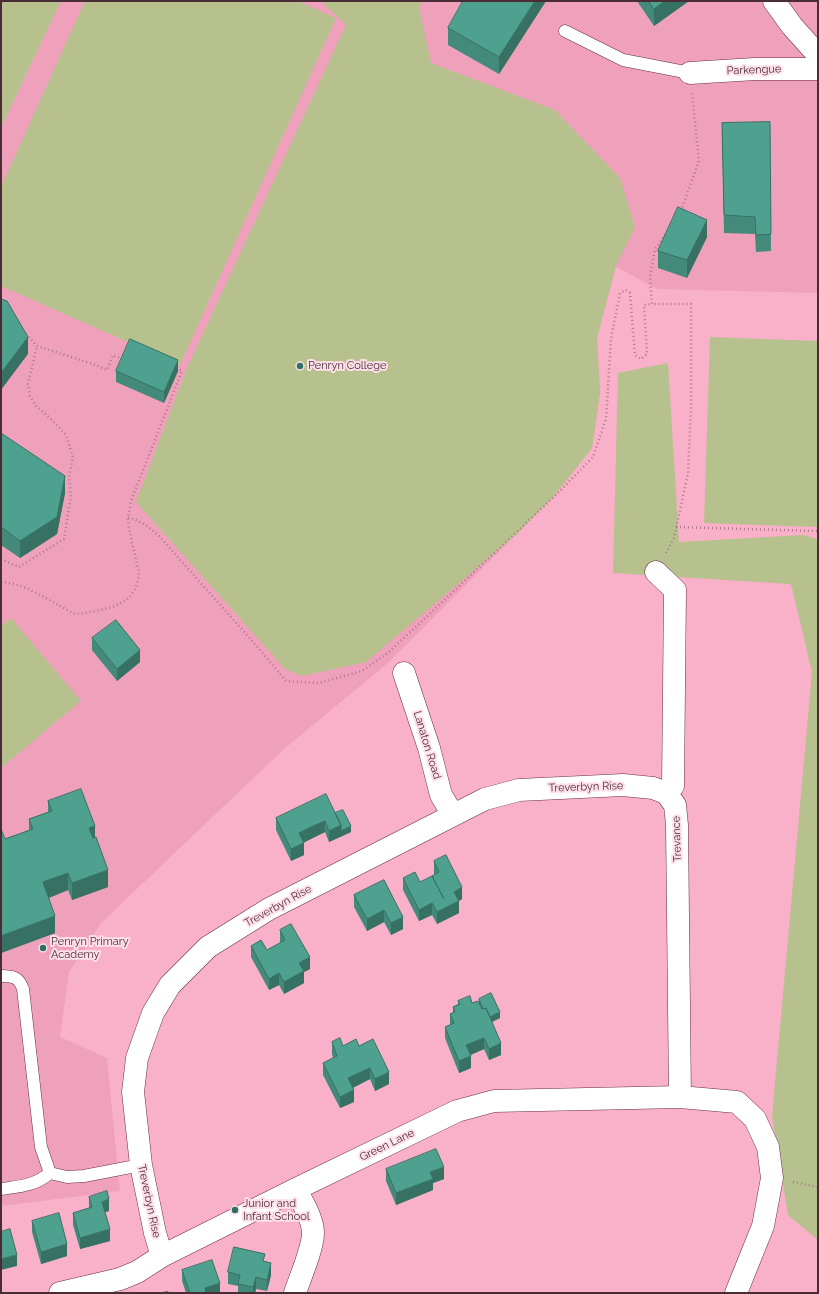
<!DOCTYPE html>
<html>
<head>
<meta charset="utf-8">
<style>
	body { margin:0 }
	#map { position:relative; width:819px; height:1294px; overflow:hidden; background:#f9b0c9; font-family:Raleway,sans-serif }
	canvas { display:block }
	.frame { position:absolute; inset:0; border:2px solid #492c36; pointer-events:none }
</style>
</head>
<body>
<div id="map">
<canvas width="819" height="1294"></canvas>
<div class="frame"></div>
</div>
<script>
const ctx = document.querySelector('canvas').getContext('2d');
ctx.lineJoin = 'round';
function fillPath(path, color) {
  ctx.fillStyle = color;
  ctx.fill(path, 'evenodd');
}
function stroke(path, color, width, dash) {
  ctx.strokeStyle = color;
  ctx.lineWidth = width;
  ctx.lineCap = dash ? 'butt' : 'round';
  ctx.setLineDash(dash || []);
  ctx.stroke(path);
}
function label(font, color, halo, rows, align = 'center') {
  ctx.font = font + ' Raleway,sans-serif';
  ctx.lineWidth = 4;
  ctx.setLineDash([]);
  ctx.textBaseline = 'middle';
  ctx.strokeStyle = halo;
  ctx.fillStyle = color;
  for (const [text, x, y, turn = 0] of rows) {
    ctx.save();
    ctx.translate(x, y);
    ctx.rotate((+turn || 0) * Math.PI / 180);
    ctx.textAlign = isNaN(turn) ? turn : align;
    if (halo) ctx.strokeText(text, 0, 0);
    ctx.fillText(text, 0, 0);
    ctx.restore();
  }
}
fillPath(new Path2D(`
	M61,1H818V293L658,289L616,267L597,338L600,393L592,448L554,496L388,663L284,749L101,923L69,972L60,1037L107,1058L120,1191L1,1206V128Z`), '#efa1bc');
fillPath(new Path2D(`
	M1,1H61L1,128Z
	M85,1H298L336,18L180,365L1,286V187Z
	M321,1H423L419,7L431,63L555,110L620,178L635,227L616,266L597,338L600,393L592,448L554,496L519,532L366,662L302,676L285,669L136,502L187,368L346,25Z
	M710,337L818,341V527L704,523Z
	M668,363L679,542L803,535L818,539V1240L788,1215L772,1116L812,672L791,584L613,573L618,373Z
	M11,618L81,701L1,768V626Z`), '#b7c18e');
const service = new Path2D(`
	M565,31L623,60L690,73
	M1,976C13,976 19,977 23,989L41,1147L50,1173L67,1177L84,1176L141,1165
	M1,1189C21,1186 34,1186 50,1173`);
const minor = new Path2D(`
	M774,1L792,26L818,55
	M690,73L755,69H818
	M656,572L675,590L673,786L666,793L675,805L677,825L680,1097
	M404,673L429,748L441,795L453,815
	M162,1256L155,1233L141,1165L133,1092L137,1058L153,1013L170,985L208,947L269,909L485,799L519,790L623,785L653,788L666,793
	M60,1293L120,1279L137,1272L162,1256L296,1189L457,1111L494,1101L680,1097L737,1102L755,1119L768,1147L772,1178L763,1226L736,1293
	M295,1293C300,1278 313,1248 313,1233C313,1218 302,1202 296,1189`);
stroke(service, '#682c44', 13);
stroke(minor, '#682c44', 23);
stroke(new Path2D(`
	M681,211L699,161L692,93
	M26,334L37,346L93,364L107,370L113,355L123,359
	M128,518C141,520 150,528 159,536L255,644L286,681L319,683L362,671L389,652L558,493L593,457L606,419L611,339L620,293L626,290L630,293L635,355L641,359L647,354L644,305L652,304
	M676,527L818,531
	M666,553L674,538L688,473L691,408V304H652L650,276L655,249L667,232
	M1,559L19,567L64,539L71,496L69,477L73,457L66,435L50,418L36,406L30,396L28,384L37,346
	M1,582C22,583 42,596 60,606C65,608 72,614 77,614C82,614 89,612 95,611C118,607 137,600 139,573L129,529L128,518L131,501L182,371L175,368
	M793,1182L818,1187`), '#af788b', 2.5, [1, 3]);
stroke(service, '#fff', 12);
stroke(minor, '#fff', 22);
fillPath(new Path2D(`
	M546,1L499,74L448,45V28Z
	M637,1H689L654,26Z
	M770,122L771,251L756,252L755,234L724,233L722,123Z
	M707,237L687,278L658,268V251Z
	M116,371H178L164,403L116,382Z
	M1,433L65,493L57,534L20,558L1,545Z
	M92,638L140,662L117,681L92,650Z
	M48,801L95,837L108,887L72,900L68,890L49,898L55,933L1,953V829L5,839L29,830V819L48,812Z
	M335,813L351,832L329,842L325,832L304,842V855L291,861L276,830V818Z
	M434,861L462,899L459,901V913L437,924L432,915L419,921L403,890V878L420,882L432,878V876L434,875Z
	M384,880L403,929L391,935L384,922L367,931L354,907V895Z
	M280,930L310,969L304,972V983L284,994L279,985L269,990L251,957V946L267,950L281,943L280,942Z
	M479,999L500,1018L492,1022L501,1055L489,1060L484,1049L470,1055L471,1068L459,1073L445,1038V1027L450,1025V1014L453,1012V1007L458,1004V1001L479,1004Z
	M332,1042L343,1046H359L389,1084L375,1091L370,1079L353,1088L354,1102L340,1108L323,1075V1063L333,1058L332,1054Z
	M386,1169L444,1179L433,1183V1190L396,1205L386,1181Z
	M89,1197L109,1211L105,1212L110,1241L80,1249L73,1225V1213L89,1208Z
	M32,1221L67,1256L41,1264L32,1232Z
	M265,1262L271,1275L267,1291L256,1289L255,1293H238V1286L228,1284V1272Z
	M182,1270L220,1293H186L182,1281Z`), '#448a7b');
fillPath(new Path2D(`
	M535,1H546L499,74V57Z
	M665,1H689L654,26V9Z
	M707,220V237L687,278V260Z
	M28,337V354L1,390V373Z
	M178,360V371L164,403V392Z
	M65,476V493L57,534L20,558V541Z
	M140,650V662L117,681V669Z
	M325,821V832L299,845V833Z
	M341,825L351,826V832L329,842V831Z
	M95,826V843L89,845V828Z
	M304,843V855L291,861V849Z
	M108,870V887L72,900V883Z
	M68,873V890L43,900V882Z
	M462,887V899L459,901V913L437,924V912L454,892Z
	M432,903V915L419,921V910Z
	M384,910V922L367,931V919Z
	M55,916V933L1,953V936Z
	M403,917V929L391,935V923Z
	M310,957V969L304,972V983L284,994V982L299,963Z
	M279,973V985L269,990V979Z
	M500,1012V1018L487,1024V1018Z
	M484,1038V1049L466,1057V1045Z
	M501,1043V1055L489,1060V1049Z
	M471,1056V1068L459,1073V1061Z
	M370,1068V1079L348,1090V1078Z
	M389,1072V1084L375,1091V1079Z
	M354,1090V1102L340,1108V1097Z
	M444,1167V1179L433,1183V1190L396,1205V1193L430,1172Z
	M109,1199V1211L102,1213V1202Z
	M110,1229V1241L80,1249V1238Z
	M67,1244V1256L41,1264V1252Z
	M17,1255V1266L1,1270V1259Z
	M271,1263V1275L267,1291V1280Z
	M256,1277V1289L255,1293H253V1287Z
	M220,1283V1293H205V1288Z`), '#377164');
const building = new Path2D(`
	M463,1H535L499,57L448,28Z
	M649,1H665L654,9Z
	M770,122L771,234L756,235L755,217L724,215L722,123Z
	M678,207L707,220L687,260L658,251Z
	M1,299L7,301L28,337L1,373Z
	M130,339L178,360L164,392L116,371Z
	M1,433L65,476L57,517L20,541L1,527Z
	M116,620L140,650L117,669L92,638Z
	M81,789L95,826L89,828L93,838L96,837L108,870L72,883L68,873L43,882L55,916L1,936V829L5,839L33,829L29,819L52,811L48,801Z
	M326,794L341,825L329,831L325,821L313,826L299,833L304,843L291,849L276,818Z
	M343,810L351,826L341,831V825L335,813Z
	M446,855L462,887L454,892L459,901L437,912L432,903L419,910L403,878L415,872L420,882L432,876L444,899L432,876L439,872L434,861Z
	M384,880L403,917L391,923L384,910L367,919L354,895Z
	M291,924L310,957L299,963L304,971L284,982L279,973L269,979L251,946L261,940L267,950L285,940L280,930Z
	M491,993L500,1012L490,1017L486,1008L483,1009L479,999Z
	M470,996L472,1003L478,1001L482,1009L486,1008L501,1043L489,1049L484,1038L466,1045L471,1056L459,1061L445,1027L454,1023L450,1014L455,1012L453,1007L460,1004L458,1001Z
	M340,1038L343,1046L356,1039L359,1046L373,1039L389,1072L375,1079L370,1068L348,1078L354,1090L340,1097L323,1063L337,1056L332,1042Z
	M436,1149L444,1167L430,1172L433,1179L396,1193L386,1169Z
	M107,1191L109,1199L102,1202L110,1229L80,1238L73,1213L92,1207L89,1197Z
	M59,1213L67,1244L41,1252L32,1221Z
	M10,1229L17,1255L1,1259V1232Z
	M234,1247L265,1254L263,1261L271,1263L267,1280L256,1277L253,1287L238,1284L240,1275L228,1272Z
	M212,1260L220,1283L205,1288L206,1293H190L182,1270Z
	M168,1292V1293H159Z`);
fillPath(building, '#4fa18f');
stroke(building, '#377164', 1);
for (const [x, y, r, color] of [
	[300,366,4,"#2e7163"],
	[43,948,4,"#2e7163"],
	[235,1210,4,"#2e7163"]
]) {
  const dot = new Path2D();
  dot.arc(x, y, r, 0, 2 * Math.PI);
  ctx.fillStyle = color;
  ctx.fill(dot);
  stroke(dot, '#fedfe9', 1.5);
}
label('11px', '#492c36', '#fedfe9', [
	["Parkengue",754,70,-2],
	["Lanaton Road",427,745,73],
	["Treverbyn Rise",586,787,-2],
	["Trevance",677,839,-92],
	["Treverbyn Rise",278,906,-29],
	["Green Lane",387,1145,-26],
	["Treverbyn Rise",149,1201,78]
]);
label('11px', '#492c36', '#fedfe9', [
	["Penryn College",308,366],
	["Penryn Primary",51,942],
	["Academy",51,955],
	["Junior and",243,1204],
	["Infant School",243,1217]
], 'left');
</script>
</body>
</html>
